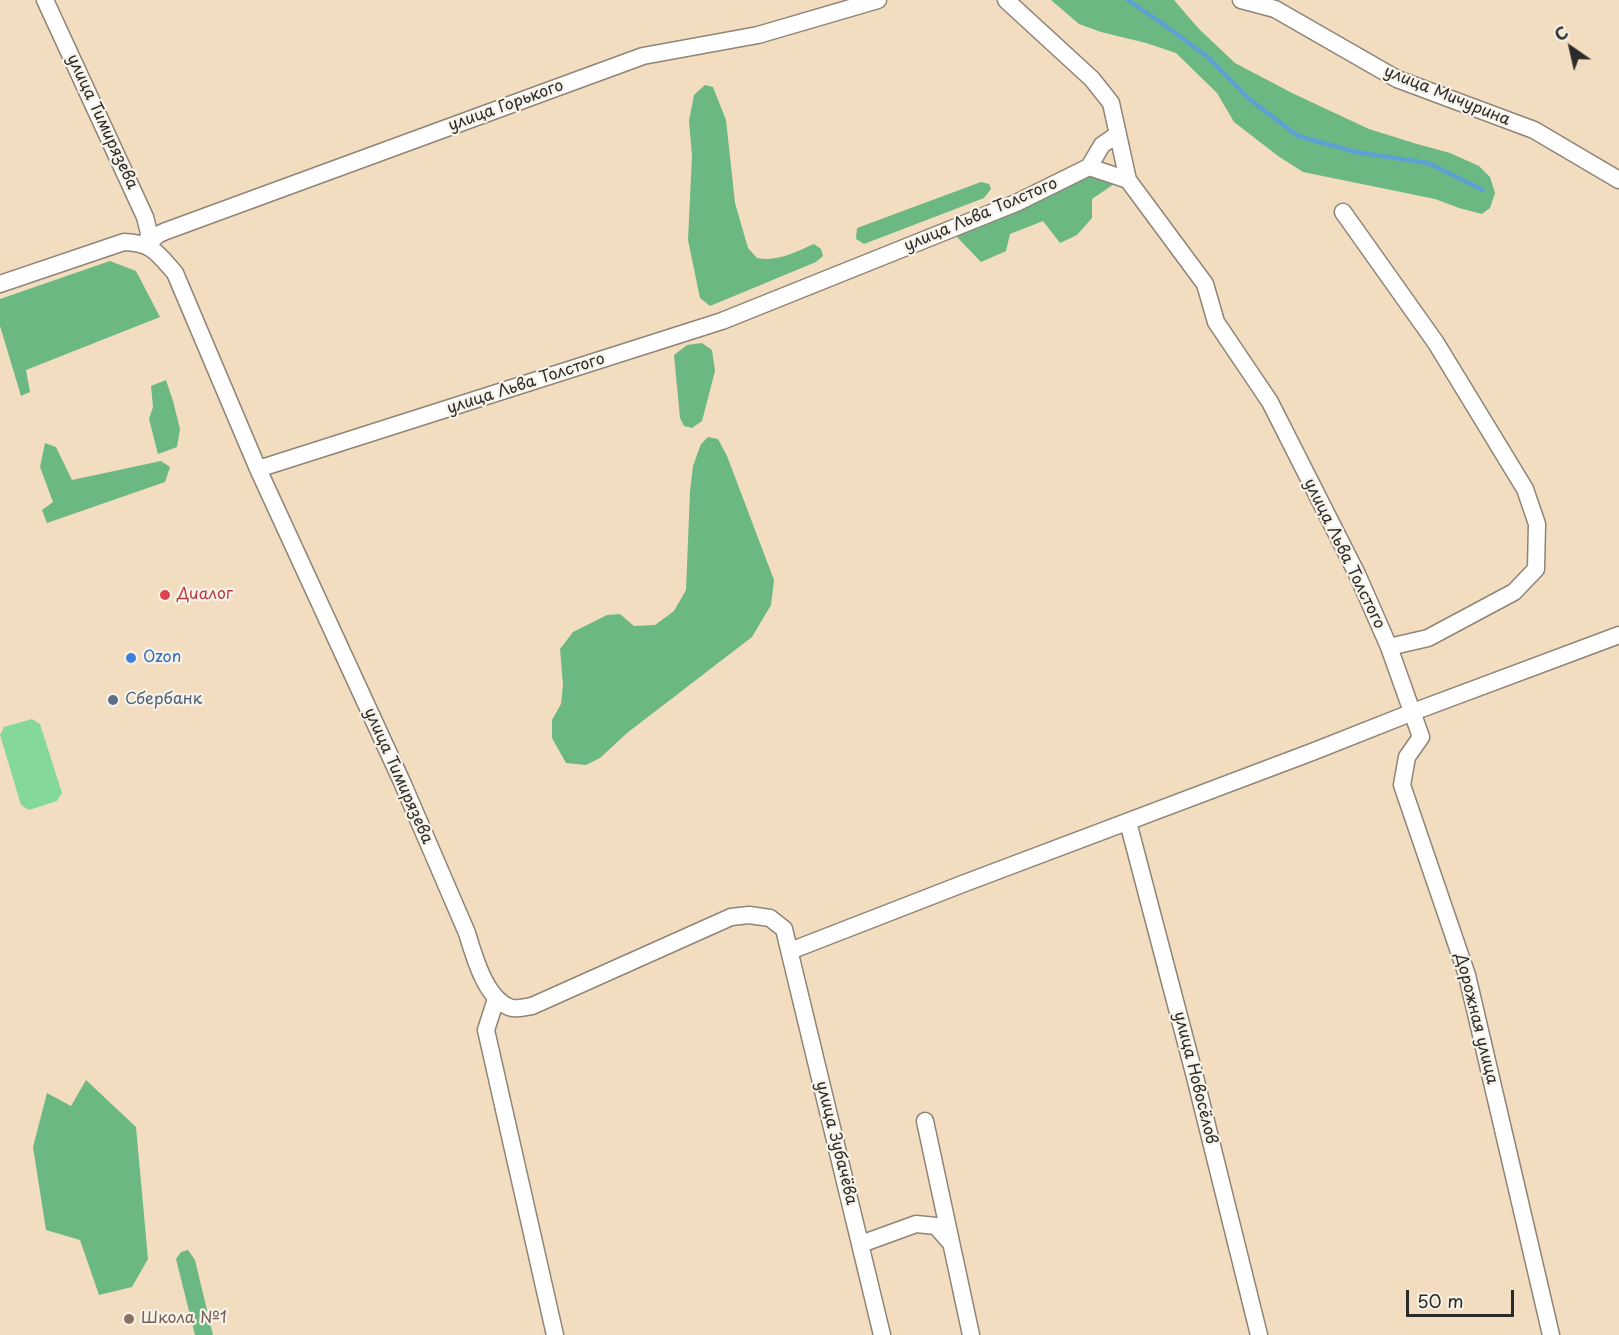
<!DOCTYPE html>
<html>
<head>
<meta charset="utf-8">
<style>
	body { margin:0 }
	#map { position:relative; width:1619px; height:1335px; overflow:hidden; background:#f3ddc0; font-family:"Playpen Sans",sans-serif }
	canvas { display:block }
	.north { position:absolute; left:1541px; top:18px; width:60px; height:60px; -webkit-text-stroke:4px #f7f3e8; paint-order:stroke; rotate:326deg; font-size:16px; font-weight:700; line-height:24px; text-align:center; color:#2b2b2b }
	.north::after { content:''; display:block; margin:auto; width:21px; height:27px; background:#2b2b2b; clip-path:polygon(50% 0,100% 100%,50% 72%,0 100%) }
	.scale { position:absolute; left:1406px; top:1290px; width:108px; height:27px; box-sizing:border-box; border:3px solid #2b2b2b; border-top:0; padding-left:8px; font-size:18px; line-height:21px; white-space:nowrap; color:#2b2b2b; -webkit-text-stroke:4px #f7f3e8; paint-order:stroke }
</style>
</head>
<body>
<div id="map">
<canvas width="1619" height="1335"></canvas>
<div class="north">С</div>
<div class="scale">50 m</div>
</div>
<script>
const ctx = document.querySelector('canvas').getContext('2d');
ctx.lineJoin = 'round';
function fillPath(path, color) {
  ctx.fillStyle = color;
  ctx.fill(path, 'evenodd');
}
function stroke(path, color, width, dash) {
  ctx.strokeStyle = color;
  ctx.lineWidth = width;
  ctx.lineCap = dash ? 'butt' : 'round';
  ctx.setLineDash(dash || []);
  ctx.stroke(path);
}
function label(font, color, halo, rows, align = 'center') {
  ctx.font = font + ' "Playpen Sans",sans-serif';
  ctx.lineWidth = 4.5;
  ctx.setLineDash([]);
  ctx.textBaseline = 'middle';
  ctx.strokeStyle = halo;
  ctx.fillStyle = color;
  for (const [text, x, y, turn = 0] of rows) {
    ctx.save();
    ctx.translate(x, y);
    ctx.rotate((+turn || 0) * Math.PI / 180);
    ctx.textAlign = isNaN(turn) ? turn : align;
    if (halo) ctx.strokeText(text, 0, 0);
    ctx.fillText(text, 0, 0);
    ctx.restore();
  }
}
fillPath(new Path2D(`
	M32,719L40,724L62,793L57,801L29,810L21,805L0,735L4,727Z`), '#84d89a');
fillPath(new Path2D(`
	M1051,0H1174L1198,28L1235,63L1292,93L1369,129L1417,144L1450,153L1479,166L1490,177L1495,193L1490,208L1482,214L1459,208L1435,199L1303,172L1278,156L1234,122L1217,93L1176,53L1146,43L1101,32L1079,24Z
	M705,85L713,87L726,120L735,203L748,248L757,258C778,262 795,252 814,244L821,249L823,256L816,262L710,306L700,298L688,240L692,156L689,121L694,95Z
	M1091,175L1114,184L1092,199V218L1077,235L1060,243L1043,221L1010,234L1006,251L981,262L956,236L1019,211Z
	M981,182L989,184L991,189L984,198L864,244L856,239L857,228Z
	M110,261L136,271L160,317L26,370L30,392L21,396L0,326V299Z
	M702,343L712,350L715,371L702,421L692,428L684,426L680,418L674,355L687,345Z
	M166,380L173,401L180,429L177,447L158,454L149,419L153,407L151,386Z
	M708,437L718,439L727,456L774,580L771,605L752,637L627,733L600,758L586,765L566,763L552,738V720L561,704L563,685L560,649L573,632L607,615L620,614L634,626L655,625L674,611L686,590L690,492L693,466L701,444Z
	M45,443L56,447L72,480L161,461L170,467L165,482L47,523L42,510L53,502L40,467Z
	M86,1080L136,1127L148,1259L132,1287L99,1295L80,1240L46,1230L33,1147L47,1093L71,1106Z
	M188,1250L195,1260L213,1335H195L176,1259L181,1252Z`), '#6bb882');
stroke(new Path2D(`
	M1128,0L1163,24L1209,58L1248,98L1298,136L1356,152L1428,163L1483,190`), '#5da1d2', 4.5);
const minor = new Path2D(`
	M45,0L145,217L149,233L147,246
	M1006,0L1092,79L1111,103L1128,180
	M1241,0L1275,9L1397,79L1534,130L1619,180
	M1089,167L1102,145L1118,134
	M1343,212L1436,343L1525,489L1537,524L1536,569L1514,592L1428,638L1389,647
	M147,246L157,235L166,231L643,56L758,35L878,0
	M0,284L124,242C153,243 157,253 175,273L258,469L402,782L467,933C474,956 485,997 509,1007C515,1010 525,1007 532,1006L731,917L749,915L770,918L784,929L882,1335
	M258,469L722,321L1016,203L1089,167L1128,180L1205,284L1216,322L1270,402L1357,574L1389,647L1421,737L1407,757L1402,785L1467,975L1551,1335
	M1128,822L1195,1077L1259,1335
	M790,951L965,883L1312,752L1413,712L1619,635
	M496,999L486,1030L555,1335
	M925,1121L971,1335
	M861,1244L916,1224L936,1226L949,1241`);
stroke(minor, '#8f8476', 19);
stroke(minor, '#fff', 16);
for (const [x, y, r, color] of [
	[165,595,6,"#e0444e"],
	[131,658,6,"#3f7fe0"],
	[113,700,6,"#5c6f8a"],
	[129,1319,6,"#8d6e63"]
]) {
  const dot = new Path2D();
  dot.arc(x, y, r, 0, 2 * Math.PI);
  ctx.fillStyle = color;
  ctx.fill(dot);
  stroke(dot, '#f7f3e8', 2);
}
label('16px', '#2b2b2b', '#f7f3e8', [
	["улица Мичурина",1447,96,22],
	["улица Горького",506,106,-20],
	["улица Тимирязева",102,122,65],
	["улица Льва Толстого",981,215,-23],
	["улица Льва Толстого",526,384,-18],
	["улица Льва Толстого",1344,554,64],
	["улица Тимирязева",398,776,66],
	["Дорожная улица",1476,1019,76],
	["улица Новосёлов",1195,1078,76],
	["улица Зубачёва",836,1143,76]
]);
label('16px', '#be3a42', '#f7f3e8', [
	["Диалог",177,595]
], 'left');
label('16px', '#366cbe', '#f7f3e8', [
	["Ozon",143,658]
], 'left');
label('16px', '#4e5e75', '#f7f3e8', [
	["Сбербанк",125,700]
], 'left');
label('16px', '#785e54', '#f7f3e8', [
	["Школа №1",141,1319]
], 'left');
</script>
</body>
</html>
